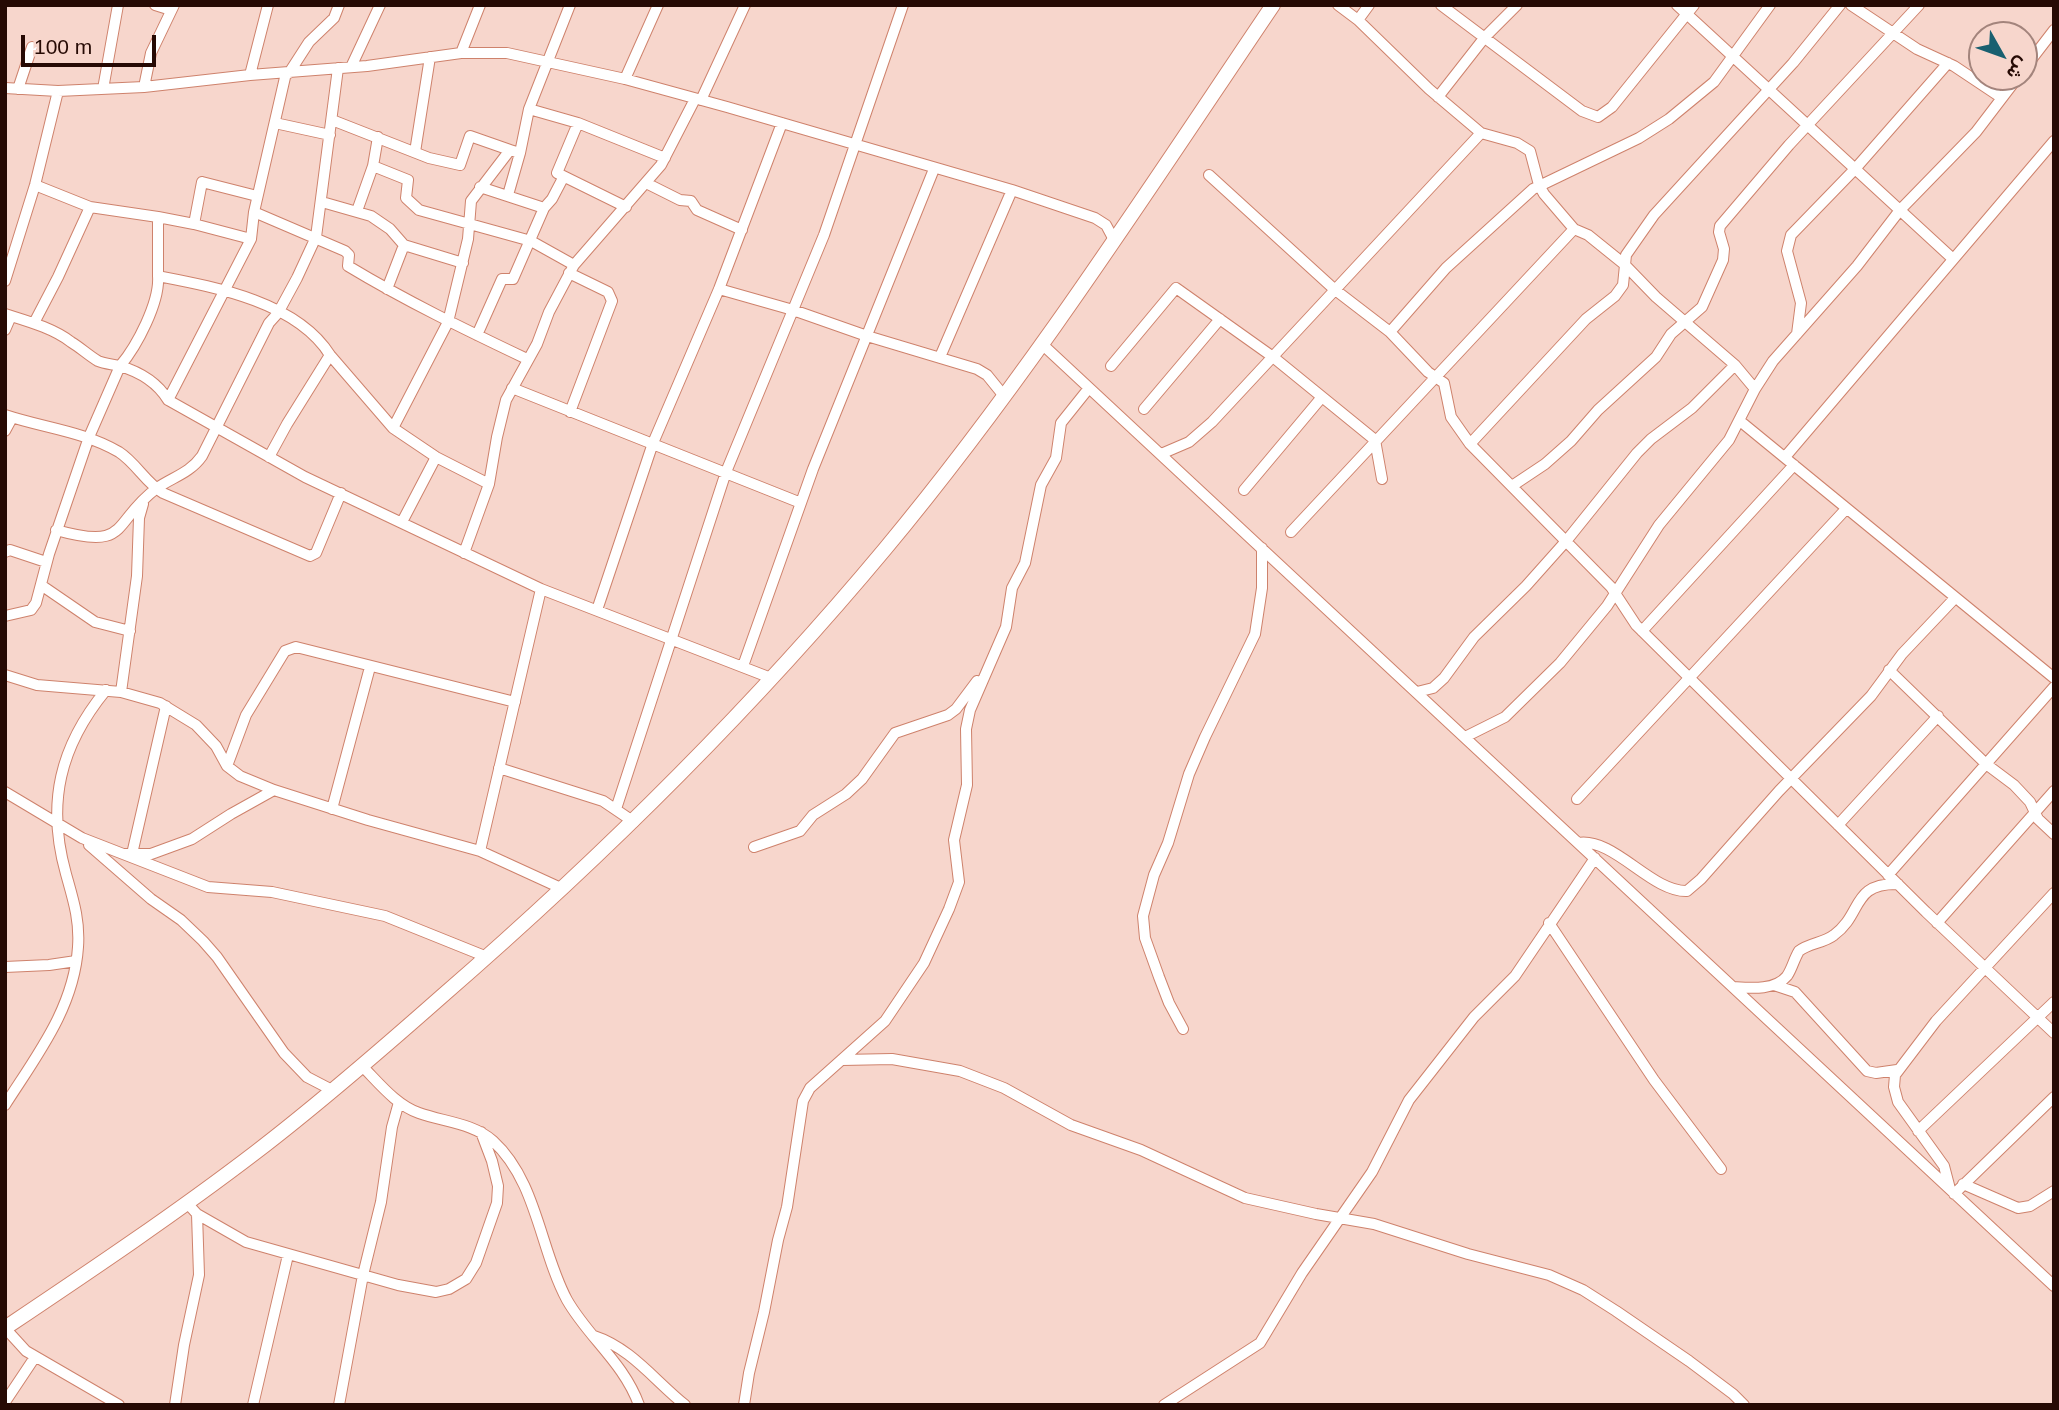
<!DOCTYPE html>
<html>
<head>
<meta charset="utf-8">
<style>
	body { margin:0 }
	#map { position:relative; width:2059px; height:1410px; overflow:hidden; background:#f7d6cc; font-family:Helvetica,Vazirmatn,sans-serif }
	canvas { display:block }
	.frame { position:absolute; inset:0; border:7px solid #260a04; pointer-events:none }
	.north { position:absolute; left:1968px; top:21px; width:70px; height:70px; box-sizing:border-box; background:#f7d6cc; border:2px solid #a3847c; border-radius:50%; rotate:130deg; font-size:19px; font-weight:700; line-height:28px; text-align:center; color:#260a04 }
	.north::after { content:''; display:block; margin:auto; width:24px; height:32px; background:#196070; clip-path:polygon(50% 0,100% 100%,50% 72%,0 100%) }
	.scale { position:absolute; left:21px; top:35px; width:135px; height:32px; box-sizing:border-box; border:4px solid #260a04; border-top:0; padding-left:9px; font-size:21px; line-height:24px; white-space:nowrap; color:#260a04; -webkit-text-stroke:5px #f7d6cc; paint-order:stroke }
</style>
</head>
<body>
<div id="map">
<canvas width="2059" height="1410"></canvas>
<div class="frame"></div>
<div class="north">ش</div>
<div class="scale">100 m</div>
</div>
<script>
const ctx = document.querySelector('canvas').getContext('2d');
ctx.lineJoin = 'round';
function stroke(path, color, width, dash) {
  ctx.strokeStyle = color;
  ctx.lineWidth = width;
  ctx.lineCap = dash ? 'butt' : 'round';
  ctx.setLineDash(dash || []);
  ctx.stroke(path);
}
const street = new Path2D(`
	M155,5L171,10
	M1338,5L1358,20L1429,89L1481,133L1517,143L1530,151L1539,185L1544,194L1574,229L1588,235L1624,264L1656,297L1735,365L1755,389
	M1441,5L1582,111L1598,117L1612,107L1694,5
	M1677,5L1953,259
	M1851,5L1917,49L1954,66L2002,98
	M1358,20L1369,5
	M461,53L480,5
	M351,67L380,5
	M2024,69L2054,30
	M286,73L254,212L345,251L349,255L348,266C406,301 466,330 527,359
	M289,73L309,42L334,18L339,5
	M250,75L268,5
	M625,79L658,5
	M144,87L151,53L174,5
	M5,88L58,91L144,87L250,75L367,66L461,53H507L625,79L727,107L1012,190L1095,218L1106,225L1114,240
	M18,89L32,47
	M103,89L118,5
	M1438,97L1485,37L1517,5
	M701,100L745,5
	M529,109L578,123L665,158
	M332,120L429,158L460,165L470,136L510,150
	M275,123L330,135
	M578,123L557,173L626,207
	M415,152L430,57
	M373,166L408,180L406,198L419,210L531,241L574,265
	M1209,175L1334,289L1390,332L1428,372L1444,383L1451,417L1470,444L1611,587L1636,625L1926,912L2054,1033
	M646,183L680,200L691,201L697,210L742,230
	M35,185L90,207L158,217V276C215,287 297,302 330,355L393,428L436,457L489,484
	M508,195L520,153
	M322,202L371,216L390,229L404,245L463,263
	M544,208L552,199L563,178
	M357,211L373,166L378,137
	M158,217L194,224L251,239
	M194,224L202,182L257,196
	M569,273L608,292L612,301L570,412
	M5,281L35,185L58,91
	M387,289L404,245
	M719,289L793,310L867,336L977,369L987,375L1004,396
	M5,314C27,321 53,328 71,342C81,348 88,355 98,361C105,364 112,364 120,366C140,372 157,382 168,400L305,477L541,589L771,678
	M34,323L58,277L90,207
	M5,330L11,316
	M1390,332L1446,268L1533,189L1639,138L1669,119L1714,82L1770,5
	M1797,334L1801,303L1787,251L1791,235L1855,169L1948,63
	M477,335L502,279H513L544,208L480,187
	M1043,345L2054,1286
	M940,357L1012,190
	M1111,366L1176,288L1273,357L1375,440L1382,479
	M512,388L801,503
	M168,400L251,239L254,212
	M1144,409L1220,319
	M5,415C44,428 83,431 119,452C136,463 146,483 163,493L310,556L316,553L341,493
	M1740,421L2054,678
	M393,428L448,322L468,239L471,201L510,150L520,153L529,109L570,5
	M5,431L12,418
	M1470,444L1586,319L1615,296L1623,285L1626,255L1654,215L1793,63L1840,5
	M1161,454L1189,442L1212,422L1481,133
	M269,457L287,424L330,355
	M1785,457L2054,141
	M1512,486L1545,464L1571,441L1598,410L1656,357L1671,334L1702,307L1723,260L1724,249L1719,232L1720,226L1789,145L1919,5
	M1244,490L1322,397
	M402,522L436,457
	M56,530C131,551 111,522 157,488C173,477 190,473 202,456L269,323L278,313L297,278L316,237L338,68
	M1291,532L1574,229
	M5,552L10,550L46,562
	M464,553L489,484L497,437L506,400L537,344L549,312L574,265L661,165L695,99
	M41,585L95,622L130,631
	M597,610L653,443L719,289L782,123
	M5,616L31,610L36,603L49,554L89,437L120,366C137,346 160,302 158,276
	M1642,631L1794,465
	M743,666L813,469L934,169
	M1889,670L1986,764L2014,785L2030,802L2038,819L2054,834
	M5,675L37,685L121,692L160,703L196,725L216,746L227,766L240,776L274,790L368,820L480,851L563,889
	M121,692L137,576L139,518L143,504
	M1417,692L1433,688L1444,678L1474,637L1526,586L1567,540L1637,453L1651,439L1692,408L1735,365
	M1465,737L1505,717L1560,663L1607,606L1659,525L1729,440L1755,389L1773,361L1857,266L1900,210L1976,132L2018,77
	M227,766L246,715L285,651L296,647L515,702
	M499,768L603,801L634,822
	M5,792L82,838L208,887L272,892L385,916L487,957
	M1577,799L1846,509
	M332,809L370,667
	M616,809L726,472L824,235L903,5
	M1838,825L1938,716
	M1578,843C1614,837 1651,892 1687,891L1701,879L1779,791L1871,696L1902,654L1955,598
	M89,845L151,899L181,920L203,941L217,957L284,1053L307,1077L332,1090
	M754,847L800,831L813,815L846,794L862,779L895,733L948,715L956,709L977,681
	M480,851L541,589
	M125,854H151L192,839L231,814L274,790
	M132,854L166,706
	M1888,875L2054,687
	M1549,923L1654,1080L1721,1169
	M1937,923L2054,791
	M5,967L49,965L76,961
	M1774,985L1795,992L1867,1071L1876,1073L1897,1070
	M1733,987C1749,988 1775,991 1787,976C1792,969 1794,959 1799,951C1809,943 1824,943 1834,935C1863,914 1851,883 1898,884
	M1183,1029L1169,1003L1159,977L1145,938L1143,916L1154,875L1168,843L1189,774L1205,737L1255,634L1262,588V548
	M842,1060L892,1059L960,1071L1004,1088L1071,1125L1141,1150L1245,1198L1316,1214L1374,1224L1468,1254L1549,1275L1583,1290L1616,1311L1689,1361L1733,1394L1744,1405
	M362,1066C379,1083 396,1105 419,1113C444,1122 473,1123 493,1141C537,1181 540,1250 567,1300C588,1337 624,1363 639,1405
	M5,1105C37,1055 74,1008 78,947C80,920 73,899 66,874C46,803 60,746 106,690
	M1918,1131L2054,1002
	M1963,1184L2018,1208L2030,1206L2054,1191
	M1950,1189L1944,1166L1898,1102L1894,1087L1895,1075L1936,1021L2054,893
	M1954,1194L2054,1097
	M187,1203L197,1214L246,1242L398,1285L436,1292L449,1289L466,1279L476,1263L497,1203L498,1186L492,1161L481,1132
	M5,1328L26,1351L119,1405
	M594,1336C631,1348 655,1381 685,1405
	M5,1402L35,1357
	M175,1405L184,1345L199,1275L197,1214
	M253,1405L288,1255
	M339,1405L363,1275L381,1202L392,1127L399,1102
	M744,1405L749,1373L764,1312L778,1240L787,1207L803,1101L810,1088L885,1021L924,963L949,909L959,882L954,840L967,785L966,729L970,710L1006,627L1012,588L1025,563L1041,485L1056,458L1061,423L1089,388
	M1164,1405L1260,1343L1302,1273L1372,1172L1409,1100L1474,1017L1515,976L1595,858`);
const secondary = new Path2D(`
	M5,1328C90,1271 175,1214 256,1152C320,1103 381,1050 441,997C600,859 750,711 885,549C1028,377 1148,190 1273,5`);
stroke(street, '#ce826c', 12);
stroke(secondary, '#ce826c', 16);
stroke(street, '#fff', 10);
stroke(secondary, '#fff', 14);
</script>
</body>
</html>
